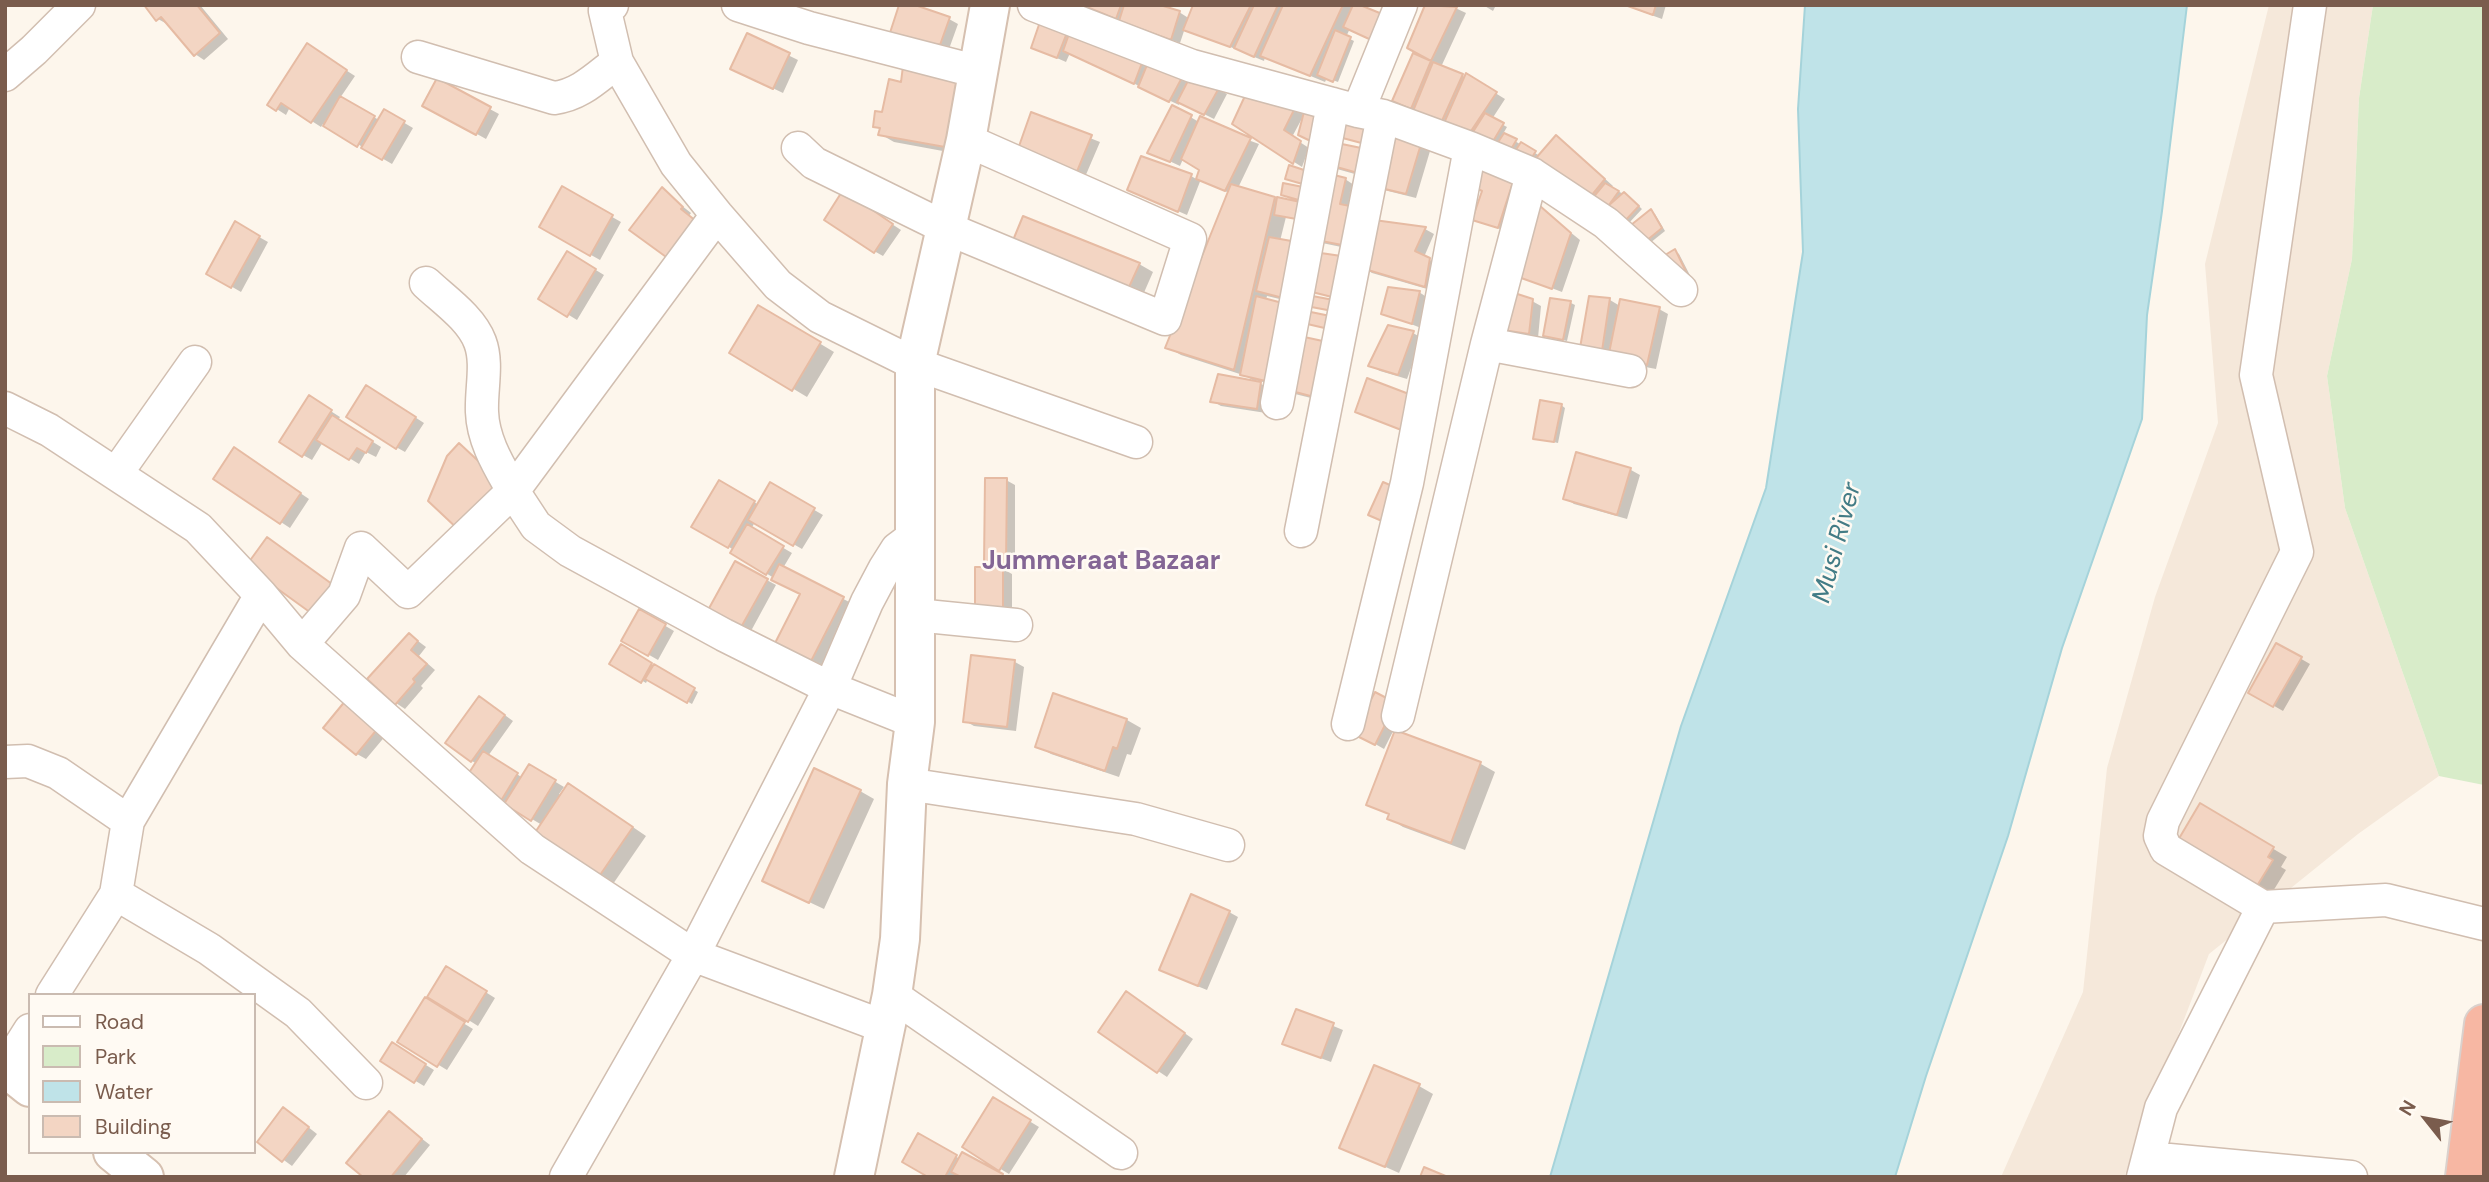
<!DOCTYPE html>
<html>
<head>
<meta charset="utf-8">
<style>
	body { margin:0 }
	#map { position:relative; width:2489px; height:1182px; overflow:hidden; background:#fdf6ec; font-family:"DM Sans",sans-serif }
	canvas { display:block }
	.frame { position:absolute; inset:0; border:7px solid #7a5c4d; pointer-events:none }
	.legend { position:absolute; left:28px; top:993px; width:228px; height:161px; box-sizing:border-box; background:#fffaf3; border:2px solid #cabbb1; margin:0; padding:9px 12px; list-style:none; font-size:21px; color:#7a5c4d }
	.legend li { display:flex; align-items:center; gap:14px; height:35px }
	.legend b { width:35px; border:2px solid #cabbb1 }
	.north { position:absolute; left:2391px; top:1084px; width:70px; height:70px; -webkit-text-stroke:5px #fffaf3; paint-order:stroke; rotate:301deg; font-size:19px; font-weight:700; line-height:28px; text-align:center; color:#7a5c4d }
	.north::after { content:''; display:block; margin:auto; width:24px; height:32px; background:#7a5c4d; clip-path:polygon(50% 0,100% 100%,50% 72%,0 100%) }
</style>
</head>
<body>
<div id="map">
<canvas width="2489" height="1182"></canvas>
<div class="frame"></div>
<ul class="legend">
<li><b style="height:9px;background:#fff"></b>Road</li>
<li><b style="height:19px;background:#d8ecc9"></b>Park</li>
<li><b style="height:19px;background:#bfe3e8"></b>Water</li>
<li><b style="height:19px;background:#f3d5c3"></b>Building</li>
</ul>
<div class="north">N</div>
</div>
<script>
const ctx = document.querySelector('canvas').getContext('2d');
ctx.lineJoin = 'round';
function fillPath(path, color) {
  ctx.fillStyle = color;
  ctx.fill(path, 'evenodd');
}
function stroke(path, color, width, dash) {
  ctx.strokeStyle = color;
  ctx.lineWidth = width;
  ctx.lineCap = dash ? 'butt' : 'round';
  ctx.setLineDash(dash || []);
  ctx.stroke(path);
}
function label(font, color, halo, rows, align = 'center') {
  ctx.font = font + ' "DM Sans",sans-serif';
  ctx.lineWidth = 5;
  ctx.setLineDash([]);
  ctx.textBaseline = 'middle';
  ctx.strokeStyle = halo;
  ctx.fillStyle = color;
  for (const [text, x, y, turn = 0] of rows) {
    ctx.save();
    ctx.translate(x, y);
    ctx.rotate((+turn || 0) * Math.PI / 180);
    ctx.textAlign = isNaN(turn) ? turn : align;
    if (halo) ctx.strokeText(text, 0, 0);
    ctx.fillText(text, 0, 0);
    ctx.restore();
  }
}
fillPath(new Path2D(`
	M2269,5H2373L2359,98L2352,259L2327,376L2345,508L2439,776L2358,834L2209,954L2124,1177H2001L2083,992L2107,768L2155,597L2218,423L2205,264Z`), '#f5e8da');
fillPath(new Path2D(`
	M2373,5H2484V785L2439,776L2345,508L2327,376L2352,259L2359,98Z`), '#d8ecc9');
const water = new Path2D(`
	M1805,5H2187L2162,211L2147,315L2142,419L2062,648L2008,836L1926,1076L1895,1177H1550L1681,726L1766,488L1803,252L1798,109Z`);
fillPath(water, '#bfe3e8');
stroke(water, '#a5d3da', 2);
fillPath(new Path2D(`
	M146,5H200L228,39L204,60L195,54L168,23L167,24L158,19Z
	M1085,5H1154L1179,12L1190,19L1195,5H1361L1346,37L1354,41L1338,82L1327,78L1325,82L1265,57L1264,61L1185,28L1180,43L1131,26Z
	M1427,5H1449L1466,13L1441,67L1465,77L1466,75L1505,99L1492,119L1507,127L1503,134L1540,156L1556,137L1565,143L1613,186L1611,188L1628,196L1642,209L1629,223L1404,106L1414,55L1430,59Z
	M1483,5H1496L1493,11Z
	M1624,5H1666L1662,19Z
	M1044,15L1185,72L1227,94L1214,119L1180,102L1179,105L1070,53L1066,62L1043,52Z
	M949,19L958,24L949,49L927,52Z
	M747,35L798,60L783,93L741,73Z
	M316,51L355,76L340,98L379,120L384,111L413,128L392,164L323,124L321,127L290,107L286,115L269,104Z
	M438,81L499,114L486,139L425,105Z
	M972,86L959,154L894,142L880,134L881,130L875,126L884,114Z
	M1251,88L1306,111L1292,137L1309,148L1302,167L1234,124Z
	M1173,107L1199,122L1259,144L1238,188L1274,198L1306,221L1286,217L1280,241L1296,303L1267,296L1266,300L1279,386L1255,380L1269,389L1266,413L1221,406L1212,401L1257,383L1246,376L1181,355L1167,347L1229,193L1201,179L1187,215L1129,190L1191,176L1198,180L1201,169L1183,159L1180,166L1150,152Z
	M1032,115L1100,142L1085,177L1029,154Z
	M1433,141L1416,198L1384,190L1376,180L1337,169L1328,163L1370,152Z
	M1479,167L1522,189L1508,232L1474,219L1484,191Z
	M1345,179L1354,185L1351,249L1322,243Z
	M563,189L621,222L600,260L541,227Z
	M662,190L691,213L689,216L683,266Z
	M852,198L901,230L883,256L874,251Z
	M1533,202L1580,240L1562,292L1512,273Z
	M1651,212L1655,214L1665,231L1645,247Z
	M1375,222L1425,229L1434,234L1424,257L1439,265L1434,291L1372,273L1363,267Z
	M236,224L268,242L241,292L208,273Z
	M1675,251L1679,254L1695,285L1686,287Z
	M568,253L604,275L577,320L541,298Z
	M1316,254L1342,313L1308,305L1334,299L1310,290Z
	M1025,257L1139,264L1153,272L1139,304Z
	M1419,292L1428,298L1421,328L1383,313Z
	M1610,300L1620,306L1659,309L1668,314L1656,369L1619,362L1591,353Z
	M1532,301L1541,306L1538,338L1507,333L1498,328Z
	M1571,303L1575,305L1567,341L1549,337Z
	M759,307L834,352L807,397L732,352Z
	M1413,333L1422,338L1407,379L1380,371L1371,366Z
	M1332,345L1327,402L1295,394L1286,389Z
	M376,392L424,423L405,452L396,447Z
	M318,403L340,417L338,420L381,447L376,457L366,452L359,464L323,442L312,460L303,455Z
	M1561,405L1565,408L1558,443L1535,438Z
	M244,455L309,499L290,528L215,479Z
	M1578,455L1631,470L1640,475L1627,519L1574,504L1565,498Z
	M1006,480L1015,485V569H1003L1012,574V612H986L994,569L985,564Z
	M720,482L759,505L771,485L823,515L802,549L755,522L751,529L792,553L783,568L857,606L822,673L786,654L801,594L732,553L734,550L694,526Z
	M735,563L776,585L745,642L705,620Z
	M640,611L674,631L658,660L623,640Z
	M410,635L426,647L419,656L435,670L421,686L423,688L405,709L396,703Z
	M2277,645L2310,664L2283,711L2250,692Z
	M622,647L698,692L692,704L648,679L646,683L612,663Z
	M1015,662L1024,667L1016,731L974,726L965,721Z
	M1054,695L1127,720L1141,728L1131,755L1127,754L1119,777L1051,754L1037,746Z
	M347,702L387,734L366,759L357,754Z
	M488,703L513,721L488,756L523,778L529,766L564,787L559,794L562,796L583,793L646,836L613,884L599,876L542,825L510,806L509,808L466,781L477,764L472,761Z
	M1404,710L1384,749L1356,733Z
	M1396,732L1481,764L1495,772L1465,850L1403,827L1389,818L1391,815L1369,804Z
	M860,791L874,799L824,909L764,881Z
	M2201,806L2287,857L2281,867L2286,870L2267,901Z
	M1229,912L1238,917L1207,990L1170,975Z
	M447,968L495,998L478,1026L430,996Z
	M1136,999L1193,1039L1167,1077L1100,1032Z
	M425,1000L473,1029L447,1070L399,1041Z
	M1297,1011L1343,1030L1331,1062L1294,1048Z
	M392,1044L434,1070L424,1086L382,1061Z
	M1419,1086L1433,1094L1399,1173L1341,1147Z
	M993,1099L1039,1127L1009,1174L964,1147Z
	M389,1113L430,1145L404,1177H366Z
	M293,1115L317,1134L292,1166L259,1142Z
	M919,1135L960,1159L962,1154L1004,1177H964L959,1174L957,1177H932Z`), '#0003');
const building = new Path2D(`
	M144,5H197L220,33L194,56L161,17L156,21Z
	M899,5H915L950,17L940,45L936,44L932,55L887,42Z
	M1082,5H1121L1116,19Z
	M1124,5H1160L1180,11L1171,40L1119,21Z
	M1193,5H1251L1230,47L1183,30Z
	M1254,5H1278L1254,57L1234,48Z
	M1283,5H1343L1310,76L1260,56Z
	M1353,5H1360L1392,18L1380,44L1343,27Z
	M1425,5L1457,7L1431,61L1407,48Z
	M1625,5H1656L1653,15Z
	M1043,13L1070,25L1057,58L1031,48Z
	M1335,30L1351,37L1333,82L1317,75Z
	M1070,31L1145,55L1134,84L1063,51Z
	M747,33L790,53L773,89L730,69Z
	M307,43L347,70L311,123L281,103L276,111L267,105Z
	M1413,53L1431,61L1411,109L1392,101Z
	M1151,55L1186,70L1169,102L1138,87Z
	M1433,62L1463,74L1441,123L1413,111Z
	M903,66L958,76L945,147L878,135L880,128L873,127L875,111L882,112L889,79L901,82Z
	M1192,73L1219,88L1204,115L1177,102Z
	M1466,73L1497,92L1467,137L1444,123Z
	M437,78L491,107L476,135L422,106Z
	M1250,85L1297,104L1284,130L1301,141L1293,164L1232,124Z
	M340,96L375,116L357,147L323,126Z
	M1306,104L1328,109L1321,146L1298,135Z
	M1172,105L1192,115L1170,162L1147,153Z
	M384,109L405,121L382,160L361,148Z
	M1031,112L1092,135L1076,174L1018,149Z
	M1485,113L1504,123L1489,148L1471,135Z
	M1342,115L1376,121L1369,145L1335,136Z
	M1200,116L1251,138L1225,191L1196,179L1199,170L1181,159Z
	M1388,125L1424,134L1406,194L1372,186Z
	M1504,133L1517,139L1506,158L1493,150Z
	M1556,135L1605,179L1583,206L1530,165Z
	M1332,142L1371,150L1365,175L1326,164Z
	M1521,142L1536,151L1525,168L1510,159Z
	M1141,156L1192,174L1178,212L1127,190Z
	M1478,164L1513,182L1498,228L1472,220L1482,191L1468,184Z
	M1289,165L1316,174L1313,187L1285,179Z
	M1326,173L1346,178L1340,204L1355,207L1342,245L1311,239Z
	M1283,183L1313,189L1309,203L1281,195Z
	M1605,183L1619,191L1601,216L1586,206Z
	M1231,184L1275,197L1234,370L1165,348Z
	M562,186L613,215L590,256L539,227Z
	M662,187L683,207L681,209L701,225L673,262L629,230Z
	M843,190L893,224L874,253L824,220Z
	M1624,192L1639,206L1624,222L1608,206Z
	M1277,197L1305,203L1302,220L1274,215Z
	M1532,199L1571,233L1552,289L1510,274Z
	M1651,209L1662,228L1640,246L1626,229Z
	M1023,216L1140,263L1124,298L1009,250Z
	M1374,220L1426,227L1415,251L1430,258L1425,287L1361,268Z
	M235,221L260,236L231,288L206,274Z
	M1269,237L1297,242L1287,299L1256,291Z
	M1675,249L1692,284L1655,261Z
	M567,251L596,269L567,317L538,299Z
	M1314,252L1348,257L1340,299L1308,291Z
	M1388,287L1420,291L1412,324L1381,314Z
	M1505,290L1533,299L1529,334L1496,329Z
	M1307,295L1339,301L1338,312L1306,306Z
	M1256,296L1290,305L1270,382L1240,375Z
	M1589,296L1610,298L1602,351L1580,348Z
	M1550,298L1571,301L1563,340L1543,336Z
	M1620,299L1660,307L1647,365L1608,358Z
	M758,305L821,342L792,391L729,353Z
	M1306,311L1335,317L1333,330L1303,323Z
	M1388,325L1414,331L1398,375L1368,366Z
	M1295,335L1332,343L1318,398L1284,389Z
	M1218,374L1261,382L1257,409L1210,402Z
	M1367,378L1422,399L1409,433L1355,412Z
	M366,385L416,417L396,449L346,417Z
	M309,395L332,410L302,457L279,442Z
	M1540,400L1562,404L1554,442L1533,439Z
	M332,415L373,441L366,453L357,448L349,460L316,440Z
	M459,443L504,485L461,532L428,501L447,456Z
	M234,447L301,493L280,524L213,479Z
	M1576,452L1631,468L1617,515L1563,499Z
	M985,478H1007L1006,565H984Z
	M719,480L755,501L728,548L691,527Z
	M770,482L815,508L793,546L748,520Z
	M1383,482L1404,491L1389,524L1368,515Z
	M747,524L784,546L766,575L730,553Z
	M267,537L332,584L311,613L246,566Z
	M735,561L768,579L735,638L702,621Z
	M779,564L844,597L808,667L772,649L800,594L771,580Z
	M975,567H1003V607L975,608Z
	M639,609L666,624L648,656L621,641Z
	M409,633L418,641L411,650L427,664L413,679L415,682L395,705L367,679Z
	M2276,643L2302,657L2273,707L2248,693Z
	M621,644L652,663L641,683L609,664Z
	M971,655L1015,660L1007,727L963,722Z
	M654,664L695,688L687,703L645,679Z
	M1375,692L1396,703L1375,745L1353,734Z
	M1053,693L1127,719L1117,749L1113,747L1105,771L1035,747Z
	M479,696L505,715L471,762L445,743Z
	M346,700L379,727L356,755L323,728Z
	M1395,730L1481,762L1451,843L1387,819L1389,814L1366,805Z
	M483,751L518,773L499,804L463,782Z
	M529,764L556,780L531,821L504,804Z
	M814,768L861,790L809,903L762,881Z
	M568,783L633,827L598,878L534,834Z
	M2200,803L2274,847L2268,857L2273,860L2252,894L2174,847Z
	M1191,894L1230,911L1198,986L1159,970Z
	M446,966L487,991L468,1022L427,997Z
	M1126,991L1185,1033L1157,1073L1098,1032Z
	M425,997L465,1022L437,1067L397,1042Z
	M1296,1009L1334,1023L1321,1058L1282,1044Z
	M392,1042L426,1064L414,1083L380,1061Z
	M1374,1065L1420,1084L1385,1167L1339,1148Z
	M993,1097L1031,1120L999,1171L962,1147Z
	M283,1107L309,1127L282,1162L257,1142Z
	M389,1111L422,1139L391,1177H363L346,1163Z
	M918,1133L957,1155L945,1177H928L902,1162Z
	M962,1152L1003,1174L1002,1177H961L951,1172Z
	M1424,1167L1448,1177H1420Z`);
fillPath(building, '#f3d5c3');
stroke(building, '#e6bba3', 2);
const street = new Path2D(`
	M612,5L605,11L617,62
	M738,5L809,28L979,72
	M1034,5L1192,66L1358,111L1383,116L1470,148L1407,483L1348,724
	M418,57L554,98C580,95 597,77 617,62L676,164L717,215L778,285L820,317L915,364L1136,442
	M5,75L34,50L79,5
	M1358,111L1401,5
	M798,148L814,163L946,228L1165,319L1190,239L966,140
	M1532,174L1606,223L1681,290
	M426,283C444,300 471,318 480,342C488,363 481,389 482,412C483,441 499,466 513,491L717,215
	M1487,344L1630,371
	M1277,403L1333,104
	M5,408L49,430L198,528L261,595L302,644L532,849L693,955L885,1027
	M116,474L195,362
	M1301,531L1383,116
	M916,615L1016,625
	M302,644L344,595L361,548L408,592L513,491L536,526L570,551L724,635L830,688L915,722
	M1398,716L1487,344L1532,174L1470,148
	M5,762L28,761L58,773L128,821L261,595
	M907,784L1136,819L1228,845
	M116,894L209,949L298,1013L366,1083
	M2263,907L2166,849L2160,836L2163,821L2297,552L2256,375L2310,5
	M52,995L116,894L128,821
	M892,995L1121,1153
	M6,1068L30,1030
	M2148,1158L2351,1177
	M566,1177L693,955L830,688L867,602L885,568L897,549L917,534
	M2143,1177L2161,1108L2263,907L2386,900L2484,924`);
const secondary = new Path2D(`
	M5,1067L30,1087
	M113,1152L144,1177
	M854,1177L892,995L900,939L907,784L915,722V364L966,140L990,5`);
const highway = new Path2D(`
	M2465,1177L2484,1024`);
stroke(street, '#d1beb0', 35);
stroke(secondary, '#d6c0b0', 42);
stroke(highway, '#dad1cd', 42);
stroke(street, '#fff', 32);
stroke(secondary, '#fff', 38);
stroke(highway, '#f7b7a3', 38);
label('italic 26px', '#437c86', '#fffaf3', [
	["Musi River",1838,543,-75]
]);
label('bold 26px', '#846695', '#fffaf3', [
	["Jummeraat Bazaar",1101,562]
]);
</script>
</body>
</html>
